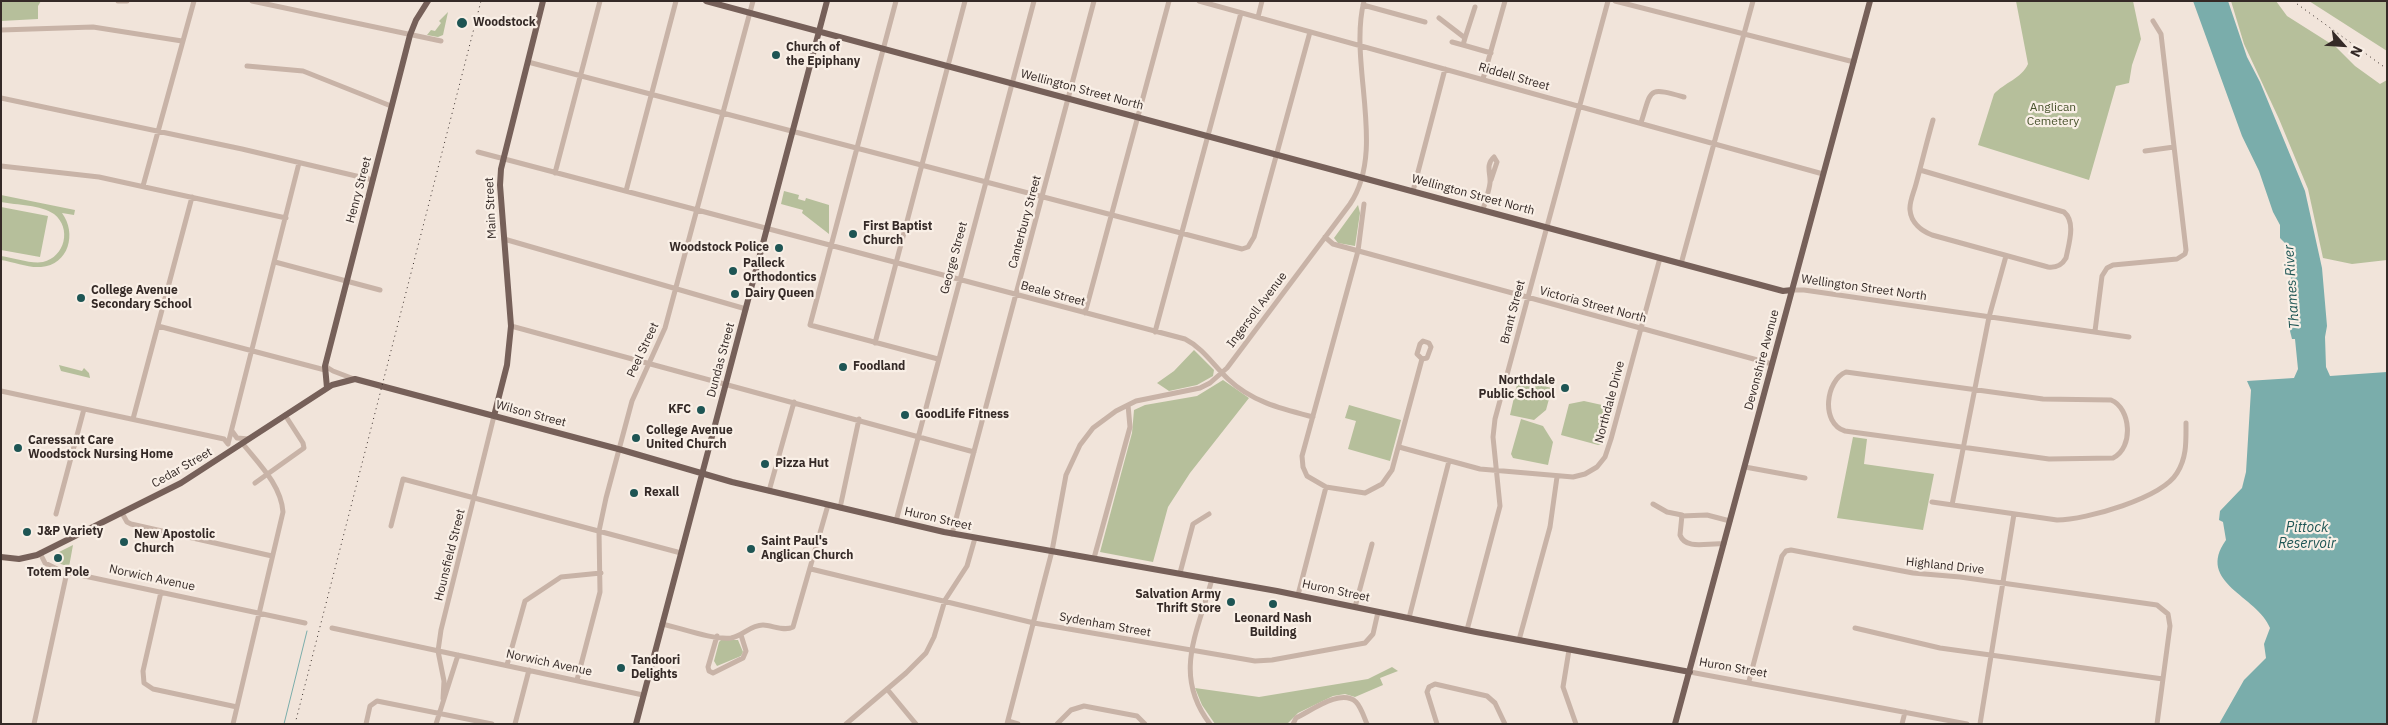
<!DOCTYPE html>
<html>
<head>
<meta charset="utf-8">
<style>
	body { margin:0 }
	#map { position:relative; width:2388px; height:725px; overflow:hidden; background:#f1e4da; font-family:"IBM Plex Sans",sans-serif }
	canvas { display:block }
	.frame { position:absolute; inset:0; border:2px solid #352a27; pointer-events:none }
	.north { position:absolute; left:2318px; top:20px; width:50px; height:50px; -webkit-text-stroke:4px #f9efe6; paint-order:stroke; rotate:116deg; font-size:14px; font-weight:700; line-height:20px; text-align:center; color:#352a27 }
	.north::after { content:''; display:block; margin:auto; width:18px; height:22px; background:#352a27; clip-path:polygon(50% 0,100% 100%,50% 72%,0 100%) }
</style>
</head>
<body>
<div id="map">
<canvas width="2388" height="725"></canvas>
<div class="frame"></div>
<div class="north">N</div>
</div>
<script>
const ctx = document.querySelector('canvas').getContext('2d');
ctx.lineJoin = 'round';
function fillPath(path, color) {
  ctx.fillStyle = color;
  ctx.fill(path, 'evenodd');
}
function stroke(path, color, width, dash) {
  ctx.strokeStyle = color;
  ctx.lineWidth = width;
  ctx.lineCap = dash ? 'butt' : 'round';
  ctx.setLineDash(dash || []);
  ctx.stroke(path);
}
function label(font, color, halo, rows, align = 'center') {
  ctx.font = font + ' "IBM Plex Sans",sans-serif';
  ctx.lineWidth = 4.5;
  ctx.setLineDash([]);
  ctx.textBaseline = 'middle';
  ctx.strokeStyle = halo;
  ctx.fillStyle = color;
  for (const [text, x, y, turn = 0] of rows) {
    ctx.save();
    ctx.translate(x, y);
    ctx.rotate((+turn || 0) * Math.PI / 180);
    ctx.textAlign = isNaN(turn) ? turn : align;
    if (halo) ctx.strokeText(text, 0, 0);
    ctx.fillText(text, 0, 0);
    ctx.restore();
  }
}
fillPath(new Path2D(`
	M1,1H41L38,6V19L1,21Z
	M2016,1H2133L2141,39L2132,65L2129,83L2116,86L2089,180L1978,145L1994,94C2004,83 2022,78 2028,64Z
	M2231,1H2276L2287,16L2336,47L2355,66L2380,84L2387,80V260L2352,264L2323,258L2308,189L2279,119L2244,44Z
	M2309,1H2387V51Z
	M448,12L443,35L438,37L427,35L431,30L435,31L441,23L439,21Z
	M784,191L799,195L798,199L805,201L806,198L829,205V234L802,213L803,210L781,204Z
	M1,195L75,210L74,215L62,213C77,233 69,265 41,267C28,268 14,262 1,260V256C14,258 31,264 43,262C65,257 72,228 54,214C41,205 17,205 1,202Z
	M1358,205L1360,213L1355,246L1338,243L1334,238Z
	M1,207L48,216L40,257L1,250Z
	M1194,350L1214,370L1213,376L1197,385L1169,391L1157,383L1174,371Z
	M59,365L82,371L84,368L89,373L90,378L61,371Z
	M1223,380L1249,398L1190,473L1168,507L1153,562L1100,552L1132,433L1134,410L1145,405L1197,396Z
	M1518,380L1552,388L1546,410L1534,420L1510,415Z
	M1584,401L1611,407L1602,444L1598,445L1561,435L1569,404Z
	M1349,405L1401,420L1390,461L1348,449L1356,421L1345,418Z
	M1521,419L1543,426L1553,442L1548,465L1513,458L1511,454Z
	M1853,437L1867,439L1864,464L1934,474L1923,530L1837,518Z
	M73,545L69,567L53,561V555Z
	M721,640H738L743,652L741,656L717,666L714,661L719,642Z
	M1392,667L1398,671L1380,678L1383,685L1355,697L1345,694L1333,696L1298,713L1287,724H1215L1202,705L1195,688L1259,697L1368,679Z`), '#b6bf9b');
fillPath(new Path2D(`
	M2193,1H2228L2247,57L2260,82L2305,191L2322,268L2327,326L2325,337L2326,367L2330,376L2387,372V724H2219L2244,680L2266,658L2264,644L2270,628C2258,596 2195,583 2226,540L2223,522L2219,520L2220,511L2242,488L2246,472L2251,390L2247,381L2294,378L2298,369L2295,339H2292L2290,331L2293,291L2285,243L2280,238V225L2273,212L2259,171L2242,136Z`), '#7aadab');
stroke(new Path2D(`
	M284,724L307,631`), '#7aadab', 1);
stroke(new Path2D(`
	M118,1H127
	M252,1L441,41
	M896,1L810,325L938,359
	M1199,1L1823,174
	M1615,1L1854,62
	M1363,5L1425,22
	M1258,17L1262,1
	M1439,18L1465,38L1463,45L1491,53
	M1,30L93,27L182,41
	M1465,38L1475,7
	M1452,42L1463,45
	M528,62L1242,249L1248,247L1254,237L1310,32
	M247,66L303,71L391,106
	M1483,79L1505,1
	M1,98L242,149L373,180
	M1641,123C1652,88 1647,87 1684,97
	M2145,151L2174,147
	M478,152L1185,339C1203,348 1214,366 1228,379C1252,402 1282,409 1313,417
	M1,166L99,177L286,218
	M1920,170L2064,212C2076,222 2069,243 2066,258C2062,265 2057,268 2048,267L1932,235C1922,231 1911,223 1910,210C1909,202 1914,192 1916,184C1922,162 1927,141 1933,120
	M555,173L600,1
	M143,186L194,1
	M626,191L676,1
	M1413,191L1445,69
	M1364,204L1358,251L1302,456L1303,467L1307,476L1326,487L1365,493L1382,484L1392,470L1422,359
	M1483,210C1485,201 1489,192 1490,183C1491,174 1485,165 1494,157L1497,162L1491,180
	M1325,237L1333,244L1355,250L1772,364
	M504,239L746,309
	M275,262L380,290
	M1681,264L1753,1
	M1792,290H1804L2129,337
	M1085,313L1169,1
	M158,326L325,370
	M511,326L974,452
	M2095,331L2102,276L2107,268L2113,265L2177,259L2185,254L2186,250L2161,34L2153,21
	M1155,332L1241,13
	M1423,341L1429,343L1431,347L1427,358L1422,359L1417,354L1420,344Z
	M875,343L965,1
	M325,366L333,371L354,379
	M1846,372L2043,399L2111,400C2131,408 2134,448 2113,458L2049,459L1845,431C1820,423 1826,380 1846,372Z
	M1,391L224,439L228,444
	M133,419L192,197
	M232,431L237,438L249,439
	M228,444L299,163
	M1399,447L1480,469L1573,477L1585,474L1597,467L1605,457L1611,439L1660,258
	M1745,467L1805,478
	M255,483L304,448L303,443L285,415
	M769,491L794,402
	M1932,502L2057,520C2086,520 2162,498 2177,473C2187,457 2186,441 2186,423
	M1653,504L1667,512L1682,515L1680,535C1686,551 1710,542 1724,544
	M1952,505L1989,317L2006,256
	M840,508L859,419
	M122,513L127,522L131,524L272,556
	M56,514L84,409
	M1681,516L1707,515L1730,521
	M896,521L1034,1
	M391,526L403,479L681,553
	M952,534L1094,1
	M40,553L45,563L61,571L305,623
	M1094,558L1130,427L1128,405
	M811,569L1034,623L1255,661L1272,660L1365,643L1373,634L1378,612
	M1180,573L1193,524L1209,514
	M161,592L143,671L144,683L153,689L237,707
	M1298,595L1326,487
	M1355,607L1372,544
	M1409,618L1449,461
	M662,624C681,628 712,640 731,638C743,636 750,625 763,625C772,625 784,632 793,627L828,505
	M332,628L643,695
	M1855,628L1940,648L2163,679
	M1467,630L1500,506L1493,437L1495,419L1608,1
	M717,636L708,667L709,671L713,673L743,658L746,651L741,635
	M1519,640L1550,527L1557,477
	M1569,650L1563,687L1576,724
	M507,665L525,601L561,577L601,573
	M1690,672L1967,724
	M577,680L600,592L599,531L606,498L632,401L665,328L753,1
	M1749,681L1782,556L1786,551L1791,550L1913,573L1960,577L2157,605L2168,614L2170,626L2157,724
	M887,689L916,724
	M443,699L444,681L438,651L441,630L494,416
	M1008,721L1018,724
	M34,724L67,572
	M233,724L283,512C281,485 259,464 243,444
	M366,724L370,706L377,701L492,724
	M436,724L458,655
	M515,724L529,670
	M846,724L906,673L926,653L934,637L945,600L967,566L975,538
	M1007,724L1052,551L1066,475L1080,445L1093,428L1116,411L1136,401L1200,388L1210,383L1227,368L1350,204C1387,149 1348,64 1364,1
	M1057,724L1071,710L1084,706L1137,716L1145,724
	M1210,724C1172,674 1198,632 1212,579
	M1293,724L1296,718C1311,711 1341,688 1356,702C1361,707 1364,717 1367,724
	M1437,724L1427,692L1429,687L1435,684L1487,696L1495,703L1505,724
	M1902,724L1905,712
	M1980,724L2014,514`), '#c8b3a7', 5);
stroke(new Path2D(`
	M706,1L1660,258L1783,291L1792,290
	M327,388L325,366L410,35L416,20L428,1
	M494,416L507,365L511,326L500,185L501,169L543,1
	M1,557L19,559L37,555L181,483L332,385L355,379L622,450L732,482L944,532L1277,591L1476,632L1690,672
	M636,724L827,1
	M1675,724L1870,1`), '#766059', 6);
stroke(new Path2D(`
	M2293,1L2387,69
	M295,724L481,1`), '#352a27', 1, [1, 4]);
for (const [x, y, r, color] of [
	[462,23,6,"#1e5554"],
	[776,55,5,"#1e5554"],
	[853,234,5,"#1e5554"],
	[779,248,5,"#1e5554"],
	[733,271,5,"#1e5554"],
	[735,294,5,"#1e5554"],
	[81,298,5,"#1e5554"],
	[843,367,5,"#1e5554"],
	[1565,388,5,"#1e5554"],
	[701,410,5,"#1e5554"],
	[905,415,5,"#1e5554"],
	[636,438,5,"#1e5554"],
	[18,448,5,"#1e5554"],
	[765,464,5,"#1e5554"],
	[634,493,5,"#1e5554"],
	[27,532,5,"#1e5554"],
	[124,542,5,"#1e5554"],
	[751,549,5,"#1e5554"],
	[58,558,5,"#1e5554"],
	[1231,602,5,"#1e5554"],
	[1273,604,5,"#1e5554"],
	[621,668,5,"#1e5554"]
]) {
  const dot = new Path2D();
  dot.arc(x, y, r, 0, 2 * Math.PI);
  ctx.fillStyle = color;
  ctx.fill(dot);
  stroke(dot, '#f9efe6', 2);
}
label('bold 12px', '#352a27', '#f9efe6', [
	["Woodstock",473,23],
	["Church of",786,48],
	["the Epiphany",786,62],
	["First Baptist",863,227],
	["Church",863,241],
	["Woodstock Police",769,248,"right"],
	["Palleck",743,264],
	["Orthodontics",743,278],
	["College Avenue",91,291],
	["Secondary School",91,305],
	["Dairy Queen",745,294],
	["Foodland",853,367],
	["Northdale",1555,381,"right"],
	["Public School",1555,395,"right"],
	["KFC",691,410,"right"],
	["GoodLife Fitness",915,415],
	["College Avenue",646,431],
	["United Church",646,445],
	["Caressant Care",28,441],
	["Woodstock Nursing Home",28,455],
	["Pizza Hut",775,464],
	["Rexall",644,493],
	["J&P Variety",37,532],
	["New Apostolic",134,535],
	["Church",134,549],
	["Saint Paul's",761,542],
	["Anglican Church",761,556],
	["Totem Pole",58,573,"center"],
	["Salvation Army",1221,595,"right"],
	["Thrift Store",1221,609,"right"],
	["Leonard Nash",1273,619,"center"],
	["Building",1273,633,"center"],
	["Tandoori",631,661],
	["Delights",631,675]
], 'left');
label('12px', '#352a27', '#f9efe6', [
	["Riddell Street",1514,77,16],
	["Wellington Street North",1082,90,15],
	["Henry Street",359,190,-75],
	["Wellington Street North",1473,195,15],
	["Main Street",491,208,-93],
	["Canterbury Street",1025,222,-75],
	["George Street",954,258,-75],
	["Wellington Street North",1864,288,8],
	["Beale Street",1053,294,15],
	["Victoria Street North",1593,305,15],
	["Ingersoll Avenue",1257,310,-53],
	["Brant Street",1513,312,-75],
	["Peel Street",643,350,-65],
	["Dundas Street",721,360,-75],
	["Devonshire Avenue",1762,360,-75],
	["Northdale Drive",1610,402,-75],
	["Wilson Street",531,414,15],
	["Cedar Street",182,468,-30],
	["Huron Street",938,519,13],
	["Hounsfield Street",450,555,-76],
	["Highland Drive",1945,566,6],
	["Norwich Avenue",152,578,12],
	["Huron Street",1336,591,12],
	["Sydenham Street",1105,625,10],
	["Norwich Avenue",549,663,12],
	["Huron Street",1733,668,10]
]);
label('12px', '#47522c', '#f9efe6', [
	["Anglican",2053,108],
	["Cemetery",2053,122]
]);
label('italic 14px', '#1e5554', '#f9efe6', [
	["Thames River",2292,287,-94],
	["Pittock",2307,528],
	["Reservoir",2307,544]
]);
</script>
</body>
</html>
